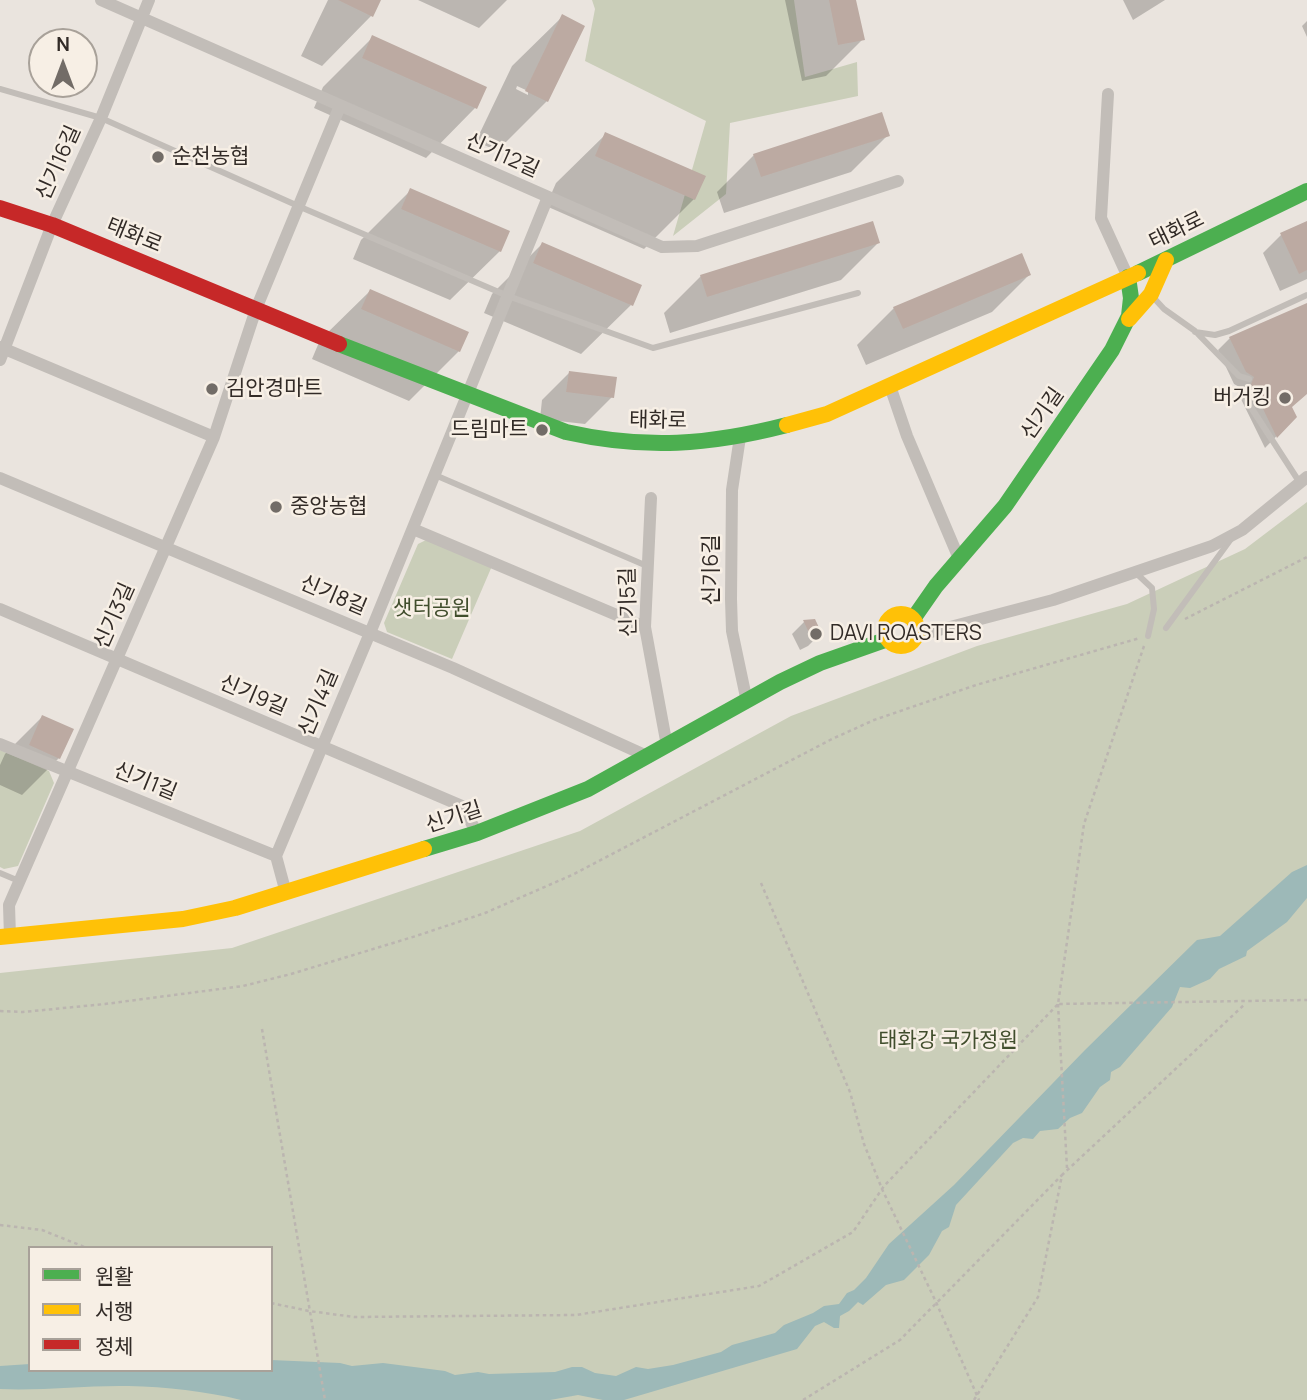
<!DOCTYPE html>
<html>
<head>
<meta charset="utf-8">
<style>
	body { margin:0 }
	#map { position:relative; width:1307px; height:1400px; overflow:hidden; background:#eae4de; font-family:Manrope,"Noto Sans KR",sans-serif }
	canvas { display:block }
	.legend { position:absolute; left:28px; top:1246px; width:245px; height:126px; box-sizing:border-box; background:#f7efe5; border:2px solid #a8a199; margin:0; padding:9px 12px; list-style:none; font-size:21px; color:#322b27 }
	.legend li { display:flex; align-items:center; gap:14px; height:35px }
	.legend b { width:35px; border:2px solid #a8a199 }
	.north { position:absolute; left:28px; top:28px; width:70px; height:70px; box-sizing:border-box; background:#f7efe5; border:2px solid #a8a199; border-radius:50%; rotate:0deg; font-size:19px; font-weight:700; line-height:28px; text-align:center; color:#322b27 }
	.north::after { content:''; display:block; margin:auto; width:24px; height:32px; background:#726c67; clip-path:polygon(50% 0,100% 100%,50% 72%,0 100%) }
</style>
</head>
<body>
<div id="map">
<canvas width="1307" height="1400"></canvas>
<ul class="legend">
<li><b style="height:9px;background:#4caf50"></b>원활</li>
<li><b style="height:9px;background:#ffc107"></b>서행</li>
<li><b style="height:9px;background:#c62828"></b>정체</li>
</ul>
<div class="north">N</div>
</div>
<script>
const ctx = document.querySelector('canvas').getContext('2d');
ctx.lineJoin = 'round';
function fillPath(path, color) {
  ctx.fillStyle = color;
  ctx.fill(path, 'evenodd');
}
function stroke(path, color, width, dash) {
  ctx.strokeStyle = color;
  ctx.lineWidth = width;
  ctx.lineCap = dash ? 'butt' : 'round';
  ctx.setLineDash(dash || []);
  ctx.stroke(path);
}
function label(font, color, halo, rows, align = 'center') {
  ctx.font = font + ' Manrope,"Noto Sans KR",sans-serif';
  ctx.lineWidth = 5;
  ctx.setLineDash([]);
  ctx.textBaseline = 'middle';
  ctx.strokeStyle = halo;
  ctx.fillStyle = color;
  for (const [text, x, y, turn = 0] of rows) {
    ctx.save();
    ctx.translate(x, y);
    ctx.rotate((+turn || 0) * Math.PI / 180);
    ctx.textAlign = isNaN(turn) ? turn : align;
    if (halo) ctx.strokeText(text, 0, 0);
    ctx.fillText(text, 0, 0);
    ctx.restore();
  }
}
fillPath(new Path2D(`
	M592,0H794L805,77L857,62L858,96L730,123L726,194L673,236L706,121L585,61L595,9Z
	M1307,502V1400H0V973L232,948L580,831L791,716L977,646L1127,604L1245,549ZM30,1248H271V1370H30Z
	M428,539L492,566L452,659L387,632L384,623L418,544Z
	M0,750L49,771L54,783L18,866L4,869L0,867Z`), '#caceb9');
fillPath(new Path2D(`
	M1307,865V898L1287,922L1247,951L1246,956L1219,969L1210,979L1190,988L1180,987L1172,1007L1120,1067L1111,1072L1110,1080L1100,1087L1082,1113L1070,1118L1058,1129L1040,1131L1033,1139L1023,1138L1013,1143L956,1205L949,1227L942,1231L929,1255L904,1280L886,1285L863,1305L858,1302L849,1311L840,1316L839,1328H834L824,1322L815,1326L797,1349L624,1400H603L578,1395L550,1400H241C205,1391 166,1387 129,1386C86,1385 43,1391 0,1389V1366L30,1364V1370H271V1360L340,1363L352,1366L383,1363L445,1371L455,1375L478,1372L489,1374L555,1372L572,1367H582L595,1373L616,1376L636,1367L648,1369L673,1365L721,1352L732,1345L775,1333L784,1325L813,1313L824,1306L839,1304L847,1293L854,1290L866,1278L889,1244L954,1185L1085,1050L1197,940L1220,936L1292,872Z`), '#9db9b8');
fillPath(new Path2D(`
	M328,0H379L371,16L322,66L301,56Z
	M418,0H507L479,28Z
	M785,0H855L863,39L826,76L802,81Z
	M1123,0H1165L1133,20Z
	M562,17L547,101L497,151L476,141L512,66ZM517,86L528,91V95L516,89Z
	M1307,21V37L1302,26Z
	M373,37L485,88L475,108L426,158L314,108L323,87Z
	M606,134L704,177L694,199L644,249L546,206L556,183Z
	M888,135L851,172L724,213L717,192L754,155Z
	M411,190L500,251L450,300L353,259L361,240Z
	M1307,223V279L1280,291L1263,253L1281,235Z
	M878,243L841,280L670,333L664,313L701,276Z
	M542,244L631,305L581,354L484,313L492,294Z
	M1029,275L992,312L866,365L857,345L894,308Z
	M370,291L459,351L409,401L312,359L320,340Z
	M1307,304V393L1291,407L1295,417L1265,448L1240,397L1243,389L1234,384L1218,350L1230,338Z
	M569,373L612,397L585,424L540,419L542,400Z
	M814,621L820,634L808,646L800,650L792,634L804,622Z
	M42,717L59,758L22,795L0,785V765L5,754Z`), '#0003');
fillPath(new Path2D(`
	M338,0H381L373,17Z
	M829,0H856L865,40L838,45Z
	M562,14L585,26L548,102L525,91Z
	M372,35L487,87L477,109L362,58Z
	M882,112L890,136L761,177L753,154Z
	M605,132L706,176L695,200L595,156Z
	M410,188L510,231L501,252L401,209Z
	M873,221L880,243L707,297L700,275Z
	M1307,221V270L1299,274L1280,233Z
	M542,242L642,285L633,306L533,263Z
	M1022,253L1031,275L903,329L893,307Z
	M370,289L469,332L460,352L361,309Z
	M1307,303V394L1292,407L1297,417L1277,438L1251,384L1254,377L1246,372L1229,337Z
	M569,371L617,377L614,398L566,392Z
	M815,619L822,634L812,639L803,620Z
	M42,715L74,729L60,759L29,745Z`), '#bcaaa2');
stroke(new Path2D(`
	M1185,619L1307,557
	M1144,646L1084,824L1058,1004L1307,1000
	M761,883L850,1092L864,1144L882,1189L936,1302L979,1400
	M1058,1004L1067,1168
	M0,1011L23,1012L105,1004L243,986L291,974L416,936L485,913L572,875L832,739L874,720L976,685L1140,638
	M262,1029L325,1400
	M0,1225L42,1230L87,1248
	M271,1303L309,1311L354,1317L576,1315L759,1286L853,1232L884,1186L1058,1004
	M803,1400L900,1340L1062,1175
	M974,1400L1038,1297L1062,1175L1245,1004`), '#bbb5b0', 2.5, [3.5, 3.5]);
stroke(new Path2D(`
	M0,89L101,118L305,209L508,296L653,348L858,293
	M1152,296L1164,309L1195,331L1239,376L1249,379
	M1195,332L1215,335L1229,331L1307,295
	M1241,392L1300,483
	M435,475L647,566
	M1136,573L1152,588L1154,609L1148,636
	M1166,628L1231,539
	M0,873L19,881`), '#c2bdb8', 6);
stroke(new Path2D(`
	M101,0L662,247L697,246L898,181
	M1108,94L1101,218L1128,277
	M0,347L214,437
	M0,360L52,225L101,118L149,0
	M890,386L907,436L960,561
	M740,437L732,490L731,599L732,631L747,702
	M0,478L453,668L649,757
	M651,498L645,627L667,746
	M413,529L645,627
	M0,609L462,806L477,833
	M916,636L1053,600L1212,546L1242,530L1307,477
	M0,744L276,856
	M286,893L276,856L370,633L548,197
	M10,937L9,905L214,437L256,309L340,106`), '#c2bdb8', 12);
stroke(new Path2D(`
	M1138,273L1307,191
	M339,344L566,432C646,450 709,445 787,425
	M913,619L936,586L1005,506L1112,350L1129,316L1131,298L1128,277
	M424,849L477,833L588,789L780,682L820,663L888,639`), '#4caf50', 16);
stroke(new Path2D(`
	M1129,319L1151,294L1166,260
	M787,425L827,414L1138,273
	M885 630a16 16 0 1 1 32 0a16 16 0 1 1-32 0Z
	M0,937L183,919L235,908L424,849`), '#ffc107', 16);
stroke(new Path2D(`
	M0,208L52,225L339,344`), '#c62828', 16);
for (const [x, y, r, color] of [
	[158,157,7,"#726c67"],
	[212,389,7,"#726c67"],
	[1285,398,7,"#726c67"],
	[542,430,7,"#726c67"],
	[276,507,7,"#726c67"],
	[816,634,7,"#726c67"]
]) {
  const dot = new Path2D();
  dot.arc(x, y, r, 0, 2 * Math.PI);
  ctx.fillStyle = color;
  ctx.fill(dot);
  stroke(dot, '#f7efe5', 2.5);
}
label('21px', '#322b27', '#f7efe5', [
	["신기12길",502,156,24],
	["신기16길",59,163,-66],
	["태화로",1177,231,-26],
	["태화로",134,236,22],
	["신기길",1043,414,-55],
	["태화로",658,421,1],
	["신기6길",712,570,-90],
	["신기8길",333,596,23],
	["신기5길",629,602,-91],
	["신기3길",115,616,-66],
	["신기9길",253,696,23],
	["신기4길",319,703,-67],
	["신기1길",145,782,22],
	["신기길",454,818,-18]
]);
label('21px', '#322b27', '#f7efe5', [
	["순천농협",172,157],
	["김안경마트",226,389],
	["버거킹",1271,398,"right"],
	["드림마트",528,430,"right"],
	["중앙농협",290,507],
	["DAVI ROASTERS",830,634]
], 'left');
label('21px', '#414e2d', '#f7efe5', [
	["샛터공원",432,609],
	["태화강 국가정원",948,1041]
]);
</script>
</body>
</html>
